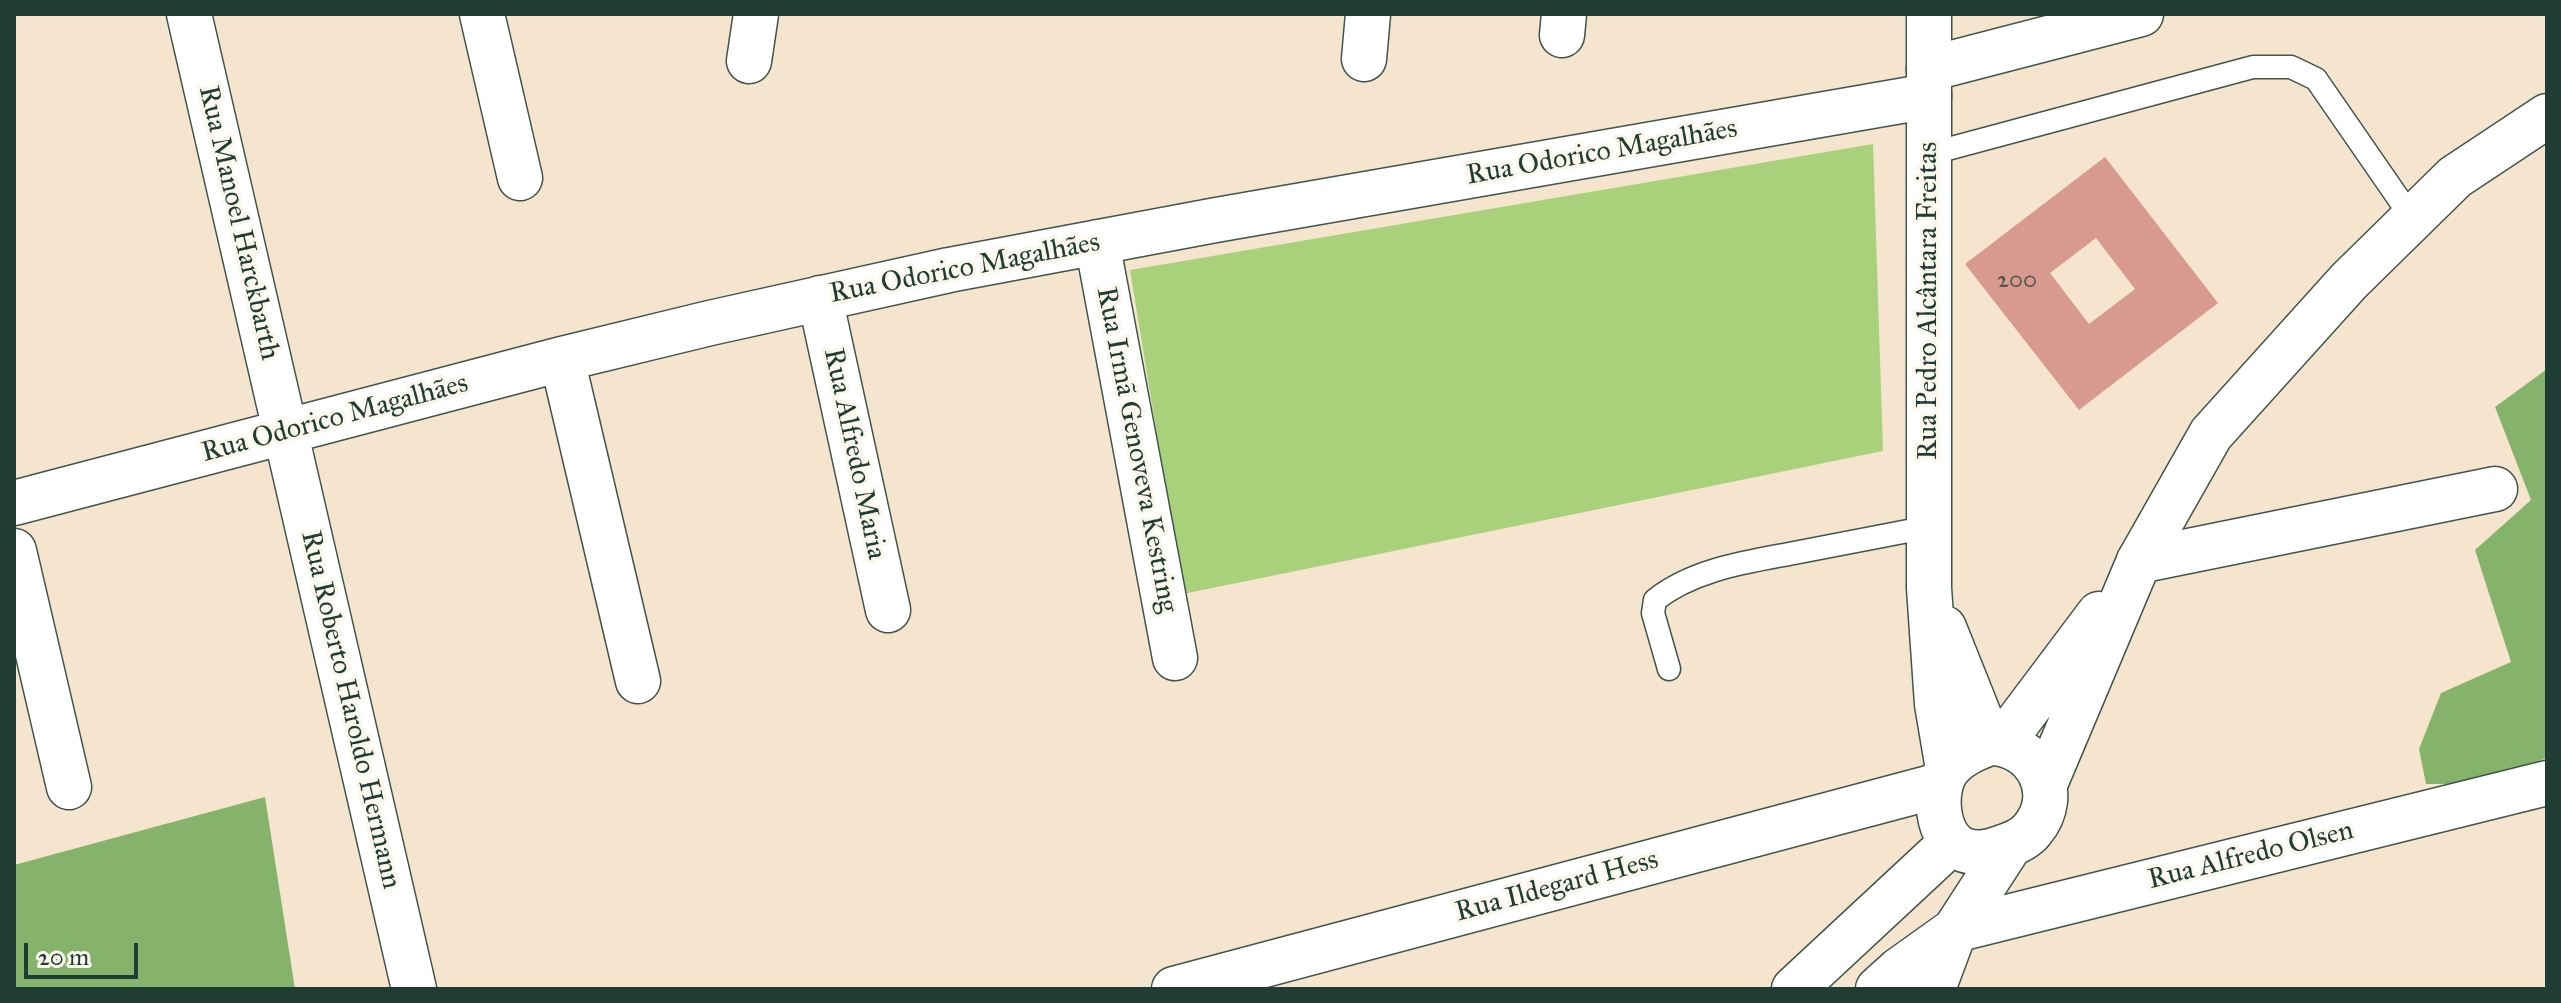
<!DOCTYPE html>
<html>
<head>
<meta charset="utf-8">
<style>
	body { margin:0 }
	#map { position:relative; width:2561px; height:1003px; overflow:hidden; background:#f6e5ce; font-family:"IM FELL Great Primer",serif }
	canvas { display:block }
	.frame { position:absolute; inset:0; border:16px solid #1f3d34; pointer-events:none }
	.scale { position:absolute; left:24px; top:943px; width:114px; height:36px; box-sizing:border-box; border:4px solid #1f3d34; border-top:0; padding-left:10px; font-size:24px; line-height:28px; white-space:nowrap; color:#1f3d34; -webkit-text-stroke:6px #fbf7ec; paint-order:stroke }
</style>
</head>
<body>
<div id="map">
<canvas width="2561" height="1003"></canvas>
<div class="frame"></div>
<div class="scale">20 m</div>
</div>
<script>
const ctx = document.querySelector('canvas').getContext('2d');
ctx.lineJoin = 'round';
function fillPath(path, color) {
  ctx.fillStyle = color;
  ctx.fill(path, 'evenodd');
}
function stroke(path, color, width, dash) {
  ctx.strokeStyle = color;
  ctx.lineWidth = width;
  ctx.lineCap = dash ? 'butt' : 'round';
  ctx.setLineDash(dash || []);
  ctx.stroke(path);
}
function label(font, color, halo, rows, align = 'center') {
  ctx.font = font + ' "IM FELL Great Primer",serif';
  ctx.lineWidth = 7;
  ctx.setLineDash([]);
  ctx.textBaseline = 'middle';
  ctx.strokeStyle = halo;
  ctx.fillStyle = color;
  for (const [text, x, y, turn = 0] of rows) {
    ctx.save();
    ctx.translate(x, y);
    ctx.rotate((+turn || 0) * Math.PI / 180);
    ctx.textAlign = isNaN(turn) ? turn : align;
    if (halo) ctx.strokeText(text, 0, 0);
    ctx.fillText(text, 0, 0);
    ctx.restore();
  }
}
fillPath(new Path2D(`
	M1873,144L1883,451L1183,594L1130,270Z`), '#a9d17c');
fillPath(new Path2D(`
	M2547,369V758L2474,784H2426L2419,749L2441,693L2511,662L2475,550L2531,500L2495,407Z
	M265,797L295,989H14V865Z`), '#86b36c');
fillPath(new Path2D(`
	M2105,157L2218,303L2079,410L1965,264ZM2096,238L2135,289L2089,324L2050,273Z`), '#d8998f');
const lane = new Path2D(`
	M1929,154L2253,67H2291L2316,79L2412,218
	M1669,669L1653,613L1655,600C1694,569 1747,562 1794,553C1839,544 1884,536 1929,527`);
const street = new Path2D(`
	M189,14L414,989
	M482,14L520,178
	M1562,35L1564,14
	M1364,59L1368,14
	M749,61L756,14
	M1929,69L2141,14
	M1097,242L1175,658
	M820,298L888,610
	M562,359L638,681
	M14,503L562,359L710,323L949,270L1216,220L1929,96
	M14,551L69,787
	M2139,561L2495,489
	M1955,930L2547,783
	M1174,989L1940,785`);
const secondary = new Path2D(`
	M1929,14V588L1937,704L1948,769
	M1944,628L1990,743
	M1990,743C2036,743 2063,794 2032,830C2025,839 2010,845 2000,848C1988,853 1976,854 1964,850C1936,840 1932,790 1948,769C1959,755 1974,749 1990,743Z
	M2002,743L2099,614
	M2045,784L2139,561L2211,434L2349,281L2455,177L2547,116
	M1794,989L1951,843
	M1878,989L1899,970L1955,930
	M1933,989L1955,930L2010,845`);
stroke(lane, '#3f564b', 25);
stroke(street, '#3f564b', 47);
stroke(secondary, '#3f564b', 47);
stroke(lane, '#fff', 22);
stroke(street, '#fff', 44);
stroke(secondary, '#fff', 44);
label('24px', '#4d544b', null, [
	["200",2017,281]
]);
label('28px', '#1f3d34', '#fbf7ec', [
	["Rua Odorico Magalhães",1602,153,-10],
	["Rua Manoel Harckbarth",238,223,77],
	["Rua Odorico Magalhães",965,269,-11],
	["Rua Pedro Alcântara Freitas",1929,301,-90],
	["Rua Odorico Magalhães",335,419,-15],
	["Rua Irmã Genoveva Kestring",1136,450,79],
	["Rua Alfredo Maria",854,454,78],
	["Rua Roberto Haroldo Hermann",350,710,77],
	["Rua Alfredo Olsen",2251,856,-14],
	["Rua Ildegard Hess",1557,887,-15]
]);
</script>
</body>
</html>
